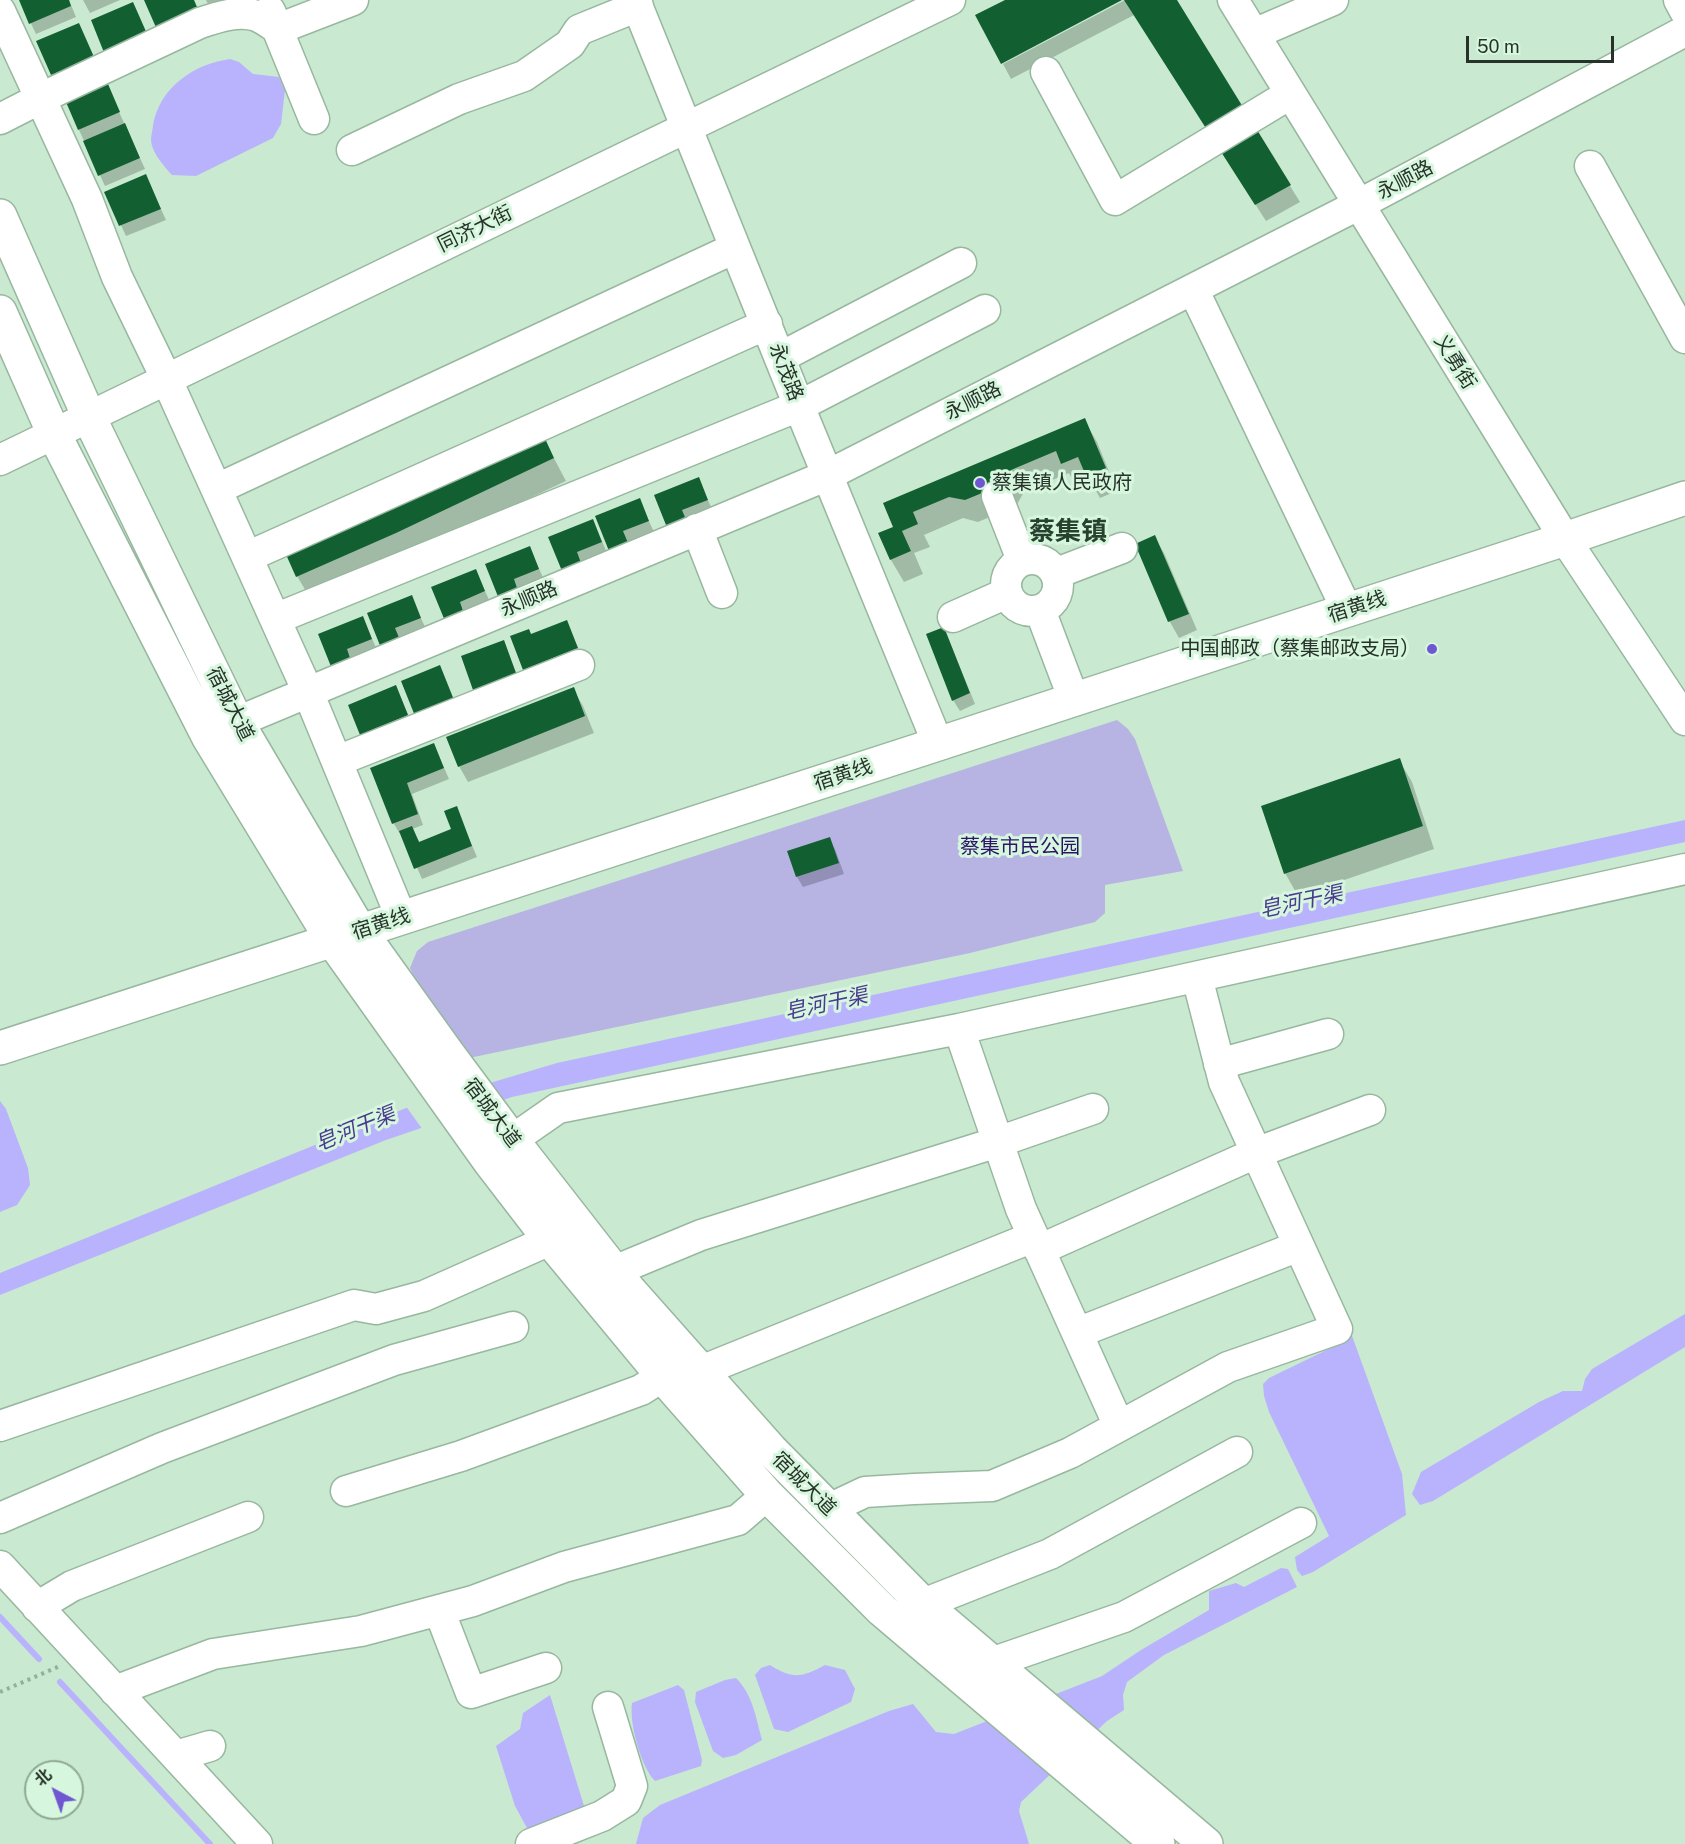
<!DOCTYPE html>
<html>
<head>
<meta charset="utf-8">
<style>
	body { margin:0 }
	#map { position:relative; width:1685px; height:1844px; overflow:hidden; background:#c9e9d0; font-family:"Public Sans","Noto Sans SC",sans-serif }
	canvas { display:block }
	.north { position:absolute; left:24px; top:1760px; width:60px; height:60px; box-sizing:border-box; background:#d6f6dd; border:2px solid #90a895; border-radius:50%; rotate:319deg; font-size:16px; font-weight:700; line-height:24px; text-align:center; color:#27332a }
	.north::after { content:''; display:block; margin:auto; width:21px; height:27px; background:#6e57d1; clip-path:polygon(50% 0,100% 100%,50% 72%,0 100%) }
	.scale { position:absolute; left:1466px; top:36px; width:148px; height:27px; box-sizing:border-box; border:3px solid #27332a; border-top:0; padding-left:8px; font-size:18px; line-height:21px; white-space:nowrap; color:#27332a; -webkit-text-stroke:4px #d6f6dd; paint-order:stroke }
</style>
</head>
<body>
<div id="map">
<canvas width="1685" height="1844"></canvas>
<div class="north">北</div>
<div class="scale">50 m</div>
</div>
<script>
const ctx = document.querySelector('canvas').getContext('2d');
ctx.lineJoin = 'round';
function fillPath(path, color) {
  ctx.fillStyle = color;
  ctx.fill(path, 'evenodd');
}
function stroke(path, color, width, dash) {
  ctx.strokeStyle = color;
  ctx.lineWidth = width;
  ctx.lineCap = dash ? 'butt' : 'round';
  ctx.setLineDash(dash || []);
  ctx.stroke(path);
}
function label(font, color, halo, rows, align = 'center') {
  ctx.font = font + ' "Public Sans","Noto Sans SC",sans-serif';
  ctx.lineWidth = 6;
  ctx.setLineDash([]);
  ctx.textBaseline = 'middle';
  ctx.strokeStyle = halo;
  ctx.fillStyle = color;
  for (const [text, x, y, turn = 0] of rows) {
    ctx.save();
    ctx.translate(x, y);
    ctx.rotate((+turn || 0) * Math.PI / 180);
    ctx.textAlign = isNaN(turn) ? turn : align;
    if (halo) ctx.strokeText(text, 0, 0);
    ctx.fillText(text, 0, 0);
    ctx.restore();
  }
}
fillPath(new Path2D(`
	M1117,720L1128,729L1135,739L1183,871L1105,885V913L1095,922L970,953L469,1058L417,984L410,968L417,951L428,942Z`), '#b7b4e4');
fillPath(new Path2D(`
	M230,59L239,62L253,74L279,77L285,90L281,124L273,138L196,176L172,175C164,166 151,152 151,139C151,135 153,129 153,125C160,87 194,64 230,59Z
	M1685,820V842L512,1097L386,1140L0,1295V1273L406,1108L557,1063Z
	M0,1101L6,1109L28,1168L30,1185L17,1205L0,1212Z
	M1685,1314V1347L1433,1501L1420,1505L1412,1494L1421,1472L1539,1402L1563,1391H1582L1585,1379L1592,1369Z
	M1351,1333L1402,1474L1406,1515L1313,1572L1302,1576L1297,1570L1295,1557L1329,1536L1269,1412L1264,1396L1263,1384L1269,1378L1337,1345Z
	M1281,1568L1288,1569L1297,1587L1164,1655L1127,1682L1123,1695L1124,1710L1107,1721L1021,1802L1019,1811L1029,1844H636L643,1818L660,1805L889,1711L913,1704L936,1732L954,1734L1102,1676L1141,1650L1209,1610V1591L1236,1583L1244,1587Z
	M770,1665C793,1680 803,1677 825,1665L845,1670L855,1689L851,1702L788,1732L774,1729L755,1675L761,1668Z
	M736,1678C753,1695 756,1718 762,1740L736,1755L723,1758L713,1751L695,1702L696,1692L725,1680Z
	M678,1685L684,1690L702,1760L701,1766L655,1781C641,1767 629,1723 632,1703Z
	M550,1695L584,1806L578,1815L542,1830L527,1828L515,1806L496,1746L520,1729L523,1713Z`), '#b9b3fd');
fillPath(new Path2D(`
	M482,1082L498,1105L423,1130L405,1105Z`), '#c9e9d0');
fillPath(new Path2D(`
	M20,0H69L76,17L36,34Z
	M83,0H120L90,13Z
	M206,0H255L257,4L211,10Z
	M1125,0H1175L1300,202L1266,221L1134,15L1011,79L1003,64Z
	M38,41L98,68L59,85Z
	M104,79L145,169L105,186L79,130Z
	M146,176L166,220L126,236L106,193Z
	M1084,420L1097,442L1117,491L1100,498L1090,480L1076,486L1069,473L1024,492L1016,506L978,522L963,518L924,535L930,547L914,553L923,574L904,582L891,560L880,534L895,528L885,503Z
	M540,432L566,481L408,555L310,598L297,576Z
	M698,479L713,511L669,529Z
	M639,500L654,532L610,550Z
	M593,520L607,553L563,571Z
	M1154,537L1164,553L1197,630L1179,638L1170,622L1137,544Z
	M530,548L544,580L500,598Z
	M476,571L490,602L446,621Z
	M411,597L426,629L382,647Z
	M363,618L377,650L333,668Z
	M566,622L583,659L531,680L524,669L532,636Z
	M943,629L949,640L975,704L960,711L953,700Z
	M503,642L521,684L481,700L475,689Z
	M573,689L583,706L594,733L468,782L459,766Z
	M401,698L413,726L363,739Z
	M434,745L449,779L412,794L423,825L412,829L420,843L453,830L456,808L477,857L422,879L402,833L400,834L394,824L372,769Z
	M1399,760L1412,782L1434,849L1298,896L1285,873Z
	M829,839L835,849L844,874L803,887L797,877Z`), '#0003');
stroke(new Path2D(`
	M0,1617L39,1659
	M60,1682L210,1844`), '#b9b3fd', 6);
fillPath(new Path2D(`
	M19,0H69L71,6L29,24Z
	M144,0H194L200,14L158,32Z
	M1005,0H1122L1001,64L975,15Z
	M1124,0H1177L1291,185L1255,205Z
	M133,2L148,36L105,55L91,20Z
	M79,23L94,57L51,75L36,41Z
	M105,77L120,112L78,130L63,95Z
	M125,123L140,158L98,176L83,141Z
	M146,174L161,209L119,226L104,192Z
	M1085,418L1106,468L1086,476L1078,457L1061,464L1056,451L1011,470L1004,484L965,500L949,497L913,512L918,524L902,531L911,551L890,560L878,533L893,527L883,503Z
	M541,430L554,458L396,533L296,577L284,550Z
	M699,477L708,500L682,510L687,522L668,530L654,495Z
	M640,498L649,521L623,531L628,543L609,551L595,516Z
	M593,519L602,542L577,552L581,563L562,571L548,537Z
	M1155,535L1189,614L1168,622L1135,544Z
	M530,546L539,569L514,579L518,591L499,599L485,564Z
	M476,569L485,591L460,602L464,614L445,621L431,587Z
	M412,595L421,618L395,628L400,640L381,648L367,613Z
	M363,616L372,639L347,649L351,661L332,669L318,634Z
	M567,620L578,648L523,670L510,636L529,629L531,634Z
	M944,627L970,693L952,701L926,634Z
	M504,640L516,673L473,690L461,656Z
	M440,665L454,700L415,716L401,681Z
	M396,685L408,715L374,729L376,734L362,740L348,705Z
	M574,687L585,716L458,767L446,737Z
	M434,743L444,768L407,783L418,814L392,824L370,768Z
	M1400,758L1423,826L1284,874L1261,806Z
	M457,806L472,846L414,869L399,831L412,826L419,842L451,829L444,811Z
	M830,837L839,863L796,877L787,851Z`), '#125f31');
const minor = new Path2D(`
	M635,0L799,406L938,744
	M1233,0L1565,539L1685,720
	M1679,0L1685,11
	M0,11L87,199L117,277L166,378L308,692L401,917
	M270,11L314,119
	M1254,34L1333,0
	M1046,72L1115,200L1290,94
	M0,119L41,98L200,23C218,17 239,10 257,16C264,19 272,25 278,29L353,0
	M352,150L459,99L524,76L570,44L579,30L638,6
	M1590,166L1685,338
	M1193,289L1347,610
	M781,357L961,263
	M0,460L950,0
	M217,489L735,248
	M997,496L1022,560
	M697,529L722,593
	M247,557L767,324
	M1006 585a26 26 0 1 1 52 0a26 26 0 1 1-52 0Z
	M1057,573L1122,548
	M1040,610L1074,700
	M953,617L1007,593
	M275,619L799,406L985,310
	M237,722L828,475L1358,205L1685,31
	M337,761L579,665
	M959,1029L1021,1209L1077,1333L1299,1246
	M1219,1064L1328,1034
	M512,1140L558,1108L959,1029L1685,869
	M1039,1250L1256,1153L1370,1110
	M614,1271L701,1235L998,1142L1093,1109
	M1077,1333L1119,1426
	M701,1371L1033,1237
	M0,1426L354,1305L376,1309L424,1296L550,1240
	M346,1491L461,1456L641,1390L663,1376
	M829,1509L865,1492L914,1489L992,1486L1070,1453L1228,1367L1337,1329L1224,1082L1197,977
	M0,1518L162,1448L394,1360L513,1327
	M0,1566L257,1844
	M923,1604L1050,1554L1237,1452
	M37,1607L72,1586L248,1517
	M439,1610L471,1693L546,1668
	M991,1663L1124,1617L1301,1523
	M115,1691L213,1654L361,1631L473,1601L564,1567L738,1520L767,1495
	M176,1756L210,1746
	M531,1844L602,1816L626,1801L632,1786L608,1707`);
const major = new Path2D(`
	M0,216L89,417L237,722L360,931L446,1051L512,1140L629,1290L771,1450L923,1604L1206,1844
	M0,312L54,434L209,738L332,940L490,1162L550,1240L671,1386L767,1495L882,1610L1158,1844
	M0,1048L938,744L1565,539L1685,498`);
stroke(minor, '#98b79f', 33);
stroke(major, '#98b79f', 36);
stroke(new Path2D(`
	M0,1692L60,1666`), '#96af9b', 4, [3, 4.5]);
stroke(minor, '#fff', 30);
stroke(major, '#fff', 33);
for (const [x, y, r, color] of [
	[980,483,6,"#6e57d1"],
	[1432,649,6,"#6e57d1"]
]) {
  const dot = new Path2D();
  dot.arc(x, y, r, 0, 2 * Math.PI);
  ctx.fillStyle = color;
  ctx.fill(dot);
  stroke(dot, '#d6f6dd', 2);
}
label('20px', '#27332a', '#d6f6dd', [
	["永顺路",1405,180,-28],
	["同济大街",475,229,-26],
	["义勇街",1455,362,58],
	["永茂路",786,372,69],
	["永顺路",973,401,-27],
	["永顺路",529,599,-23],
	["宿黄线",1357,607,-18],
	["宿城大道",230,704,63],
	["宿黄线",843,775,-18],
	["宿黄线",381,924,-18],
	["宿城大道",492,1113,53],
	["宿城大道",804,1484,45]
]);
label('20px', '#27332a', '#d6f6dd', [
	["蔡集镇人民政府",992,483],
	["中国邮政（蔡集邮政支局）",1420,649,"right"]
], 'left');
label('20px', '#2b1467', '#d6f6dd', [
	["蔡集市民公园",1020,847]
]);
label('italic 21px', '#493a8e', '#d6f6dd', [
	["皂河干渠",1301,902,-12],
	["皂河干渠",826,1004,-12],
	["皂河干渠",355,1129,-22]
]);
label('bold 26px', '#26412e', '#d6f6dd', [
	["蔡集镇",1068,532]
]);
</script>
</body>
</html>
